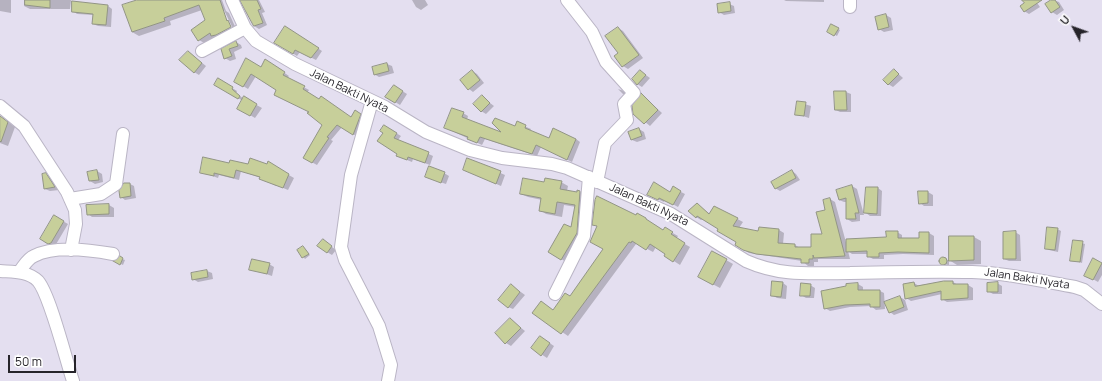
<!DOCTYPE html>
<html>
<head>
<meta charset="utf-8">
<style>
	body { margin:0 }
	#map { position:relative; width:1102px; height:381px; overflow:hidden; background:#e4dff0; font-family:Manrope,sans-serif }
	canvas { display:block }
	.north { position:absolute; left:1054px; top:8px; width:40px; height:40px; -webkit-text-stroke:3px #fff; paint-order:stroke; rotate:311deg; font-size:11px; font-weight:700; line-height:16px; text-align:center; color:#26242a }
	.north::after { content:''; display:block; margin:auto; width:14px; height:18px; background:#26242a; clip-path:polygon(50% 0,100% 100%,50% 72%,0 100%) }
	.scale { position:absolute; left:8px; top:355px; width:68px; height:18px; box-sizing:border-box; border:2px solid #26242a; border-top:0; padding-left:5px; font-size:12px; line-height:14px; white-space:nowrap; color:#26242a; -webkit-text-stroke:3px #fff; paint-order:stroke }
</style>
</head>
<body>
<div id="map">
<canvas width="1102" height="381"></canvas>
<div class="north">U</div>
<div class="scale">50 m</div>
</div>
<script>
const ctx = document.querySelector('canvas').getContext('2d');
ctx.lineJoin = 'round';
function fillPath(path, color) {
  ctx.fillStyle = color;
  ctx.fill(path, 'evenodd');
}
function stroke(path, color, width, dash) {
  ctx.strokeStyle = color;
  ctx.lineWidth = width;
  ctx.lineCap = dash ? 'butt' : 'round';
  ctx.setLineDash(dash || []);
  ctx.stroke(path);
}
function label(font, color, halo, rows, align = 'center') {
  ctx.font = font + ' Manrope,sans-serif';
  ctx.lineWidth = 3.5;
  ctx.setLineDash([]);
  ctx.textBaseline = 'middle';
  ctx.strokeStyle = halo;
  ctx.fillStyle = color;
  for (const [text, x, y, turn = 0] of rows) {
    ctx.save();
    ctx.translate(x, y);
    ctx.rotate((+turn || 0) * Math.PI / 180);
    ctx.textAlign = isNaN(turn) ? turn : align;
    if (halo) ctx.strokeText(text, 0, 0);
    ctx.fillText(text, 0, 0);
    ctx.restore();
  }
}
fillPath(new Path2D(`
	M0,0H11V13L0,11Z
	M24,0H71L70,9H30L24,6Z
	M140,0H222L226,11L229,13L237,31L206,44L199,40L206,21L202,10L170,21L171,25L139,36L132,32ZM222,10H224L234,31L232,32Z
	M241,0H259L265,12L262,13L267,25L259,29L254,26Z
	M412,0H425L428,5L421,10L416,7Z
	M784,0H824V2L786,1Z
	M1023,0H1035L1040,7L1029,14L1024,11L1025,3Z
	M1053,0L1059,2L1064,10L1057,15L1052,12Z
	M729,4L734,6L735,13L724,15L719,12Z
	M108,6L112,9L111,27L98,26L93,24L94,15L77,14L73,11Z
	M886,15L891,18L893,30L884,32L879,29Z
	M831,25L840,30L837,36L828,31Z
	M618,28L623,31L643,58L628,69L623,66L619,53Z
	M290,30L322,51L316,60L300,52L297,56L275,42Z
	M236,42L241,45L242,48L234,52L236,59L230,61L225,58L222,50Z
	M188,52L206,66L199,75L194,72Z
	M270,63L289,76L287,78L309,90L307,93L351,118L355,112L365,118L358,137L342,127L331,140L333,141L317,165L304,158L323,125L310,112L256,76L248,89L235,81Z
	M387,64L392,66L394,73L379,77L374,74Z
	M894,70L903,78L893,87L888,84Z
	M472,71L477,74L484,83L473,92L469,89Z
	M640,71L650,78L642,87L637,84Z
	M219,80L237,91L236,93L244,99V98L262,108L255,118L238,108L243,101L216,85Z
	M394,86L407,94L400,105L387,97Z
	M618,89L624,91L628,96L623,94Z
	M835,92H846L851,94V112H840L836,110Z
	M642,95L662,113L650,126L634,113Z
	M482,97L494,106L486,114L481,111Z
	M798,102L811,106L809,118L796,114Z
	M463,113L468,116L467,120L505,134L515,127L517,123L531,129L530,131L550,139H576L580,142L572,162L541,147L537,156L485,139L482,145L450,130Z
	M0,116L15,127L8,146L0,143Z
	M384,126L401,136L398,140L433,156L430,165L413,159L412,162L397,156L398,154L384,133Z
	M639,129L644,132L646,139L637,142L632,140Z
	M468,159L505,175L501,186L469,172Z
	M268,163L294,178L288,190L276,185V186L261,178L241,171L239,180L219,175L218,178L201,172L230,164L267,165Z
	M97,171L102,174L103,182L95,184L90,181Z
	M792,171L796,174L800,180L780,191L775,188Z
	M444,173L449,176L446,184L431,179Z
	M45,174L50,177L59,190L50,191L45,189Z
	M561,182L568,186L567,191L578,193L580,192L587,195L583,237L568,263L549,252L572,229L576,207L564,205L562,217L546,214L540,210L542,200L528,197L521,194L545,184Z
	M130,184L134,186L136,198L125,200L121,197Z
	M852,186L857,189L864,215H860V221L852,222L847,219V202H844L839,200Z
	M673,188L685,194L678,207L665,200L664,202L653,197L671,193Z
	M878,188L882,191L881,216H870L866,213Z
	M928,192L933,195V206H924L920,203Z
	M830,199L835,202L847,246L887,238L897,232L902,235V239H920L929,233L934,236V255L903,254L884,255V259H873L868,256V254H852L848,251L850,259H818V262H814V266H808L802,261L749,253L736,245L737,242L719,229L703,219L701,220L696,217L697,204L710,214L715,207L743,222L739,228L759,232L779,230L784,233L783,244L795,245L800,248H812L823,235Z
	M109,205L114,208V217H92L88,214Z
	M54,216L68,224L55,246H53L41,239Z
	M637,217L646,219L664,231L671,232L678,236L676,239L690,247L680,265L666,256L667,254L656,247L653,252L638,244H636L568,336L534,313L554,311L571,297L604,249L598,227L594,224Z
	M1057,229L1061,231L1058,252L1049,250L1046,248Z
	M1015,232L1020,235L1021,261H1009L1004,259Z
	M974,237L981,241V264L957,265L949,260V265L940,264V259L950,260Z
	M1074,241L1085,244L1082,263L1072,260Z
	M328,244L336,250L332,255L327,252Z
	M303,247L310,255L305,259L298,250Z
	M120,258L125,260L123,265L115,261Z
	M726,260L733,264L720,288L699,277Z
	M1093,260L1102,264V275L1098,282L1091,278Z
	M269,264L274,267L272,276L251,269Z
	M207,271L212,273L213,279L198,282L193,279Z
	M953,282L958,285H968L973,288V300L947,302L942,299V294L911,301L906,298L914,283L919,286Z
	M783,283L787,286L786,299L777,298L772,295Z
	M997,283L1002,286V294H993L988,291Z
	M858,284L863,287V291H880L884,293L885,309L876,310L871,306L850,307L830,311L825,308Z
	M511,285L525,295L513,309L508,307Z
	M810,285L815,288L814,298H806L801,295Z
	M900,297L905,300L908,310L894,315L890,312Z
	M510,319L525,331L511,346L506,343Z
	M545,340L554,346L547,358L532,348Z`), '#0003');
const building = new Path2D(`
	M25,0H50V8L25,5Z
	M137,0H220L227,21L228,20L231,27L216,35L211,36L210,33L198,41L191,30L205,20L199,5L164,18L165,21L132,32L122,5Z
	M240,0H257L261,9L258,10L263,23L254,26Z
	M1022,0H1042L1024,12L1020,6L1024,3Z
	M1051,0H1055L1060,7L1051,13L1045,4Z
	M72,1L108,5L106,25L92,24L93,14L72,12Z
	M730,2L731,11L718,13L717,4Z
	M886,14L889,27L878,30L875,17Z
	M831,24L839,28L834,36L827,32Z
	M285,26L319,48L311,58L295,50L293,54L274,43Z
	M618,27L639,55L622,67L614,56L618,53L605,36Z
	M236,41L238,46L229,49L232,56L224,59L221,49Z
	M188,51L202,63L194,73L179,60Z
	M246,58L261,67L265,59L285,72L283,75L305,86L303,89L319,99L321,96L351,117L355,110L361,114L353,135L337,125L327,137L329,138L312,163L303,158L322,125L307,113L309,112L274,95L276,90L251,74L243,87L234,82Z
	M387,63L389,71L374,75L372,67Z
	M894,69L899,74L888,85L883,80Z
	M472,70L480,80L468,90L460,80Z
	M640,70L646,75L637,85L632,79Z
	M218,78L233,87L232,89L240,96L238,99L214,85Z
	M394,85L403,91L395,103L385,97Z
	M834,91H846L847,110H835Z
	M641,93L658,110L644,124L633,114L632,106Z
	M482,95L490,103L481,112L473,104Z
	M244,96L257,104L250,116L237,109Z
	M797,101L806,102L804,116L795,115Z
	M452,108L464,112L462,117L501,132L492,123L495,118L515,126L517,121L526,125L525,128L549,138L553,128L576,139L567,160L536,145L532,154L480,137L477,143L467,139L468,137L444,128Z
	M0,116L8,122L1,142L0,141Z
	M384,125L397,133L394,138L429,152L425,163L408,157L407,160L396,156L397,154L377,141L383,133L380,131Z
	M639,128L642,136L631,140L628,132Z
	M203,157L229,163L230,160L248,164L250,158L267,164L268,161L289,174L283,188L259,179L260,177L236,170L234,178L214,173V176L200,173Z
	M467,158L501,171L496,184L463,170Z
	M429,166L445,172L441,183L425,177Z
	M97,170L99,180L89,181L87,172Z
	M792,170L796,178L775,189L771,182Z
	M46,173L55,187L44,189L42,174Z
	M523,178L544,182L545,178L562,181L560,189L577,192V190L580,191L577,233L561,260L548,252L564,224L571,227L575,205L557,202L555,214L539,211L541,198L520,194Z
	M654,182L670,192L673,186L681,191L673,205L659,198L658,200L647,195Z
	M124,183H130L131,196L120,198L119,191Z
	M852,185L859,213H855L856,219H846V198L839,200L836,190Z
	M866,187H878L877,214L864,213Z
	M918,191H928V203L919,204Z
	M597,196L636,215L637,213L646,218V219L663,230L665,227L673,232L671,234L685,243L673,262L664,256L665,254L650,244L646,250L632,241L631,243L629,242L561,334L532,313L541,301L553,310L565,293L570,296L603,249L590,242L597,226L592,225L595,200Z
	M830,198L845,256L814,258L813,255V259H809V263H801V259L756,254L743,250L735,245L736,242L717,231L718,229L697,216L696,218L688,211L697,203L709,214L714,206L738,218L733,226L758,231L759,227L779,229L778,243L795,244V247H811V234H822L816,212L825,210L823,200Z
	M109,204V214L87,215L86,205Z
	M54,215L64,221L51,243L48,244L40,239Z
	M1047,227L1058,228L1055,250L1045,249Z
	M886,231H898V238H919V232H929V253L898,252L879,253V257H867V251L846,252V239L886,237Z
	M1016,231V259H1003V232Z
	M949,236H974V260L949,261Z
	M323,239L332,246L327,253L317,246Z
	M1073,240L1083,241L1080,262L1070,261Z
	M303,246L309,254L302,258L297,250Z
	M712,251L727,259L713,285L698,277Z
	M120,256L123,258L120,265L113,261Z
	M939 261a4 4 0 1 1 8 0a4 4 0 1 1-8 0Z
	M1093,258L1102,263L1093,280L1084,276Z
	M252,259L270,263L267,274L249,270Z
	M207,270L208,277L192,280L191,273Z
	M772,281L783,282L781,297L771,296Z
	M944,281H953V284H968V298L941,300V291L905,299L903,284L914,282L915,286Z
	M998,282V292H987V283Z
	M801,283L811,284L810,296H800Z
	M858,283V290H880V307H870V304L845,305L824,309L821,291L846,286V284Z
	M511,284L520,292L508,308L498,300Z
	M900,296L904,307L889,313L884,302Z
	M510,318L521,328L505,344L495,333Z
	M540,336L550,343L541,356L531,348Z`);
fillPath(building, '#c7cf9a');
stroke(building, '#929585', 1);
const minor = new Path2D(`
	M232,0L245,28L256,41L295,64L385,107L426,132L470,150L502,158L552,164L567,168L671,214L746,261C782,277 812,273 850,273C891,272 932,271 972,272C1007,273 1041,281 1075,287L1084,290L1102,304
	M567,0L592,32L606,62L634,93L624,104L627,120L605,143L597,182
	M850,0V7
	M202,51L245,28
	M372,101L351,175L341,247L345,260L379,326L391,365L388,381
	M0,106L24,126L67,192L75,210L76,224L71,250
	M70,199L101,194L116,184L123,134
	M0,271C13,272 28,271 38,281C50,295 66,360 73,381
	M19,272C24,266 27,259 34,256C55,245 91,250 113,254
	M555,294L584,236L589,177`);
stroke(minor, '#bab5c5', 14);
stroke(minor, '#fff', 12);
label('11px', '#26242a', '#fff', [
	["Jalan Bakti Nyata",349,91,26],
	["Jalan Bakti Nyata",649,205,25],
	["Jalan Bakti Nyata",1027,279,9]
]);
</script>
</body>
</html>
